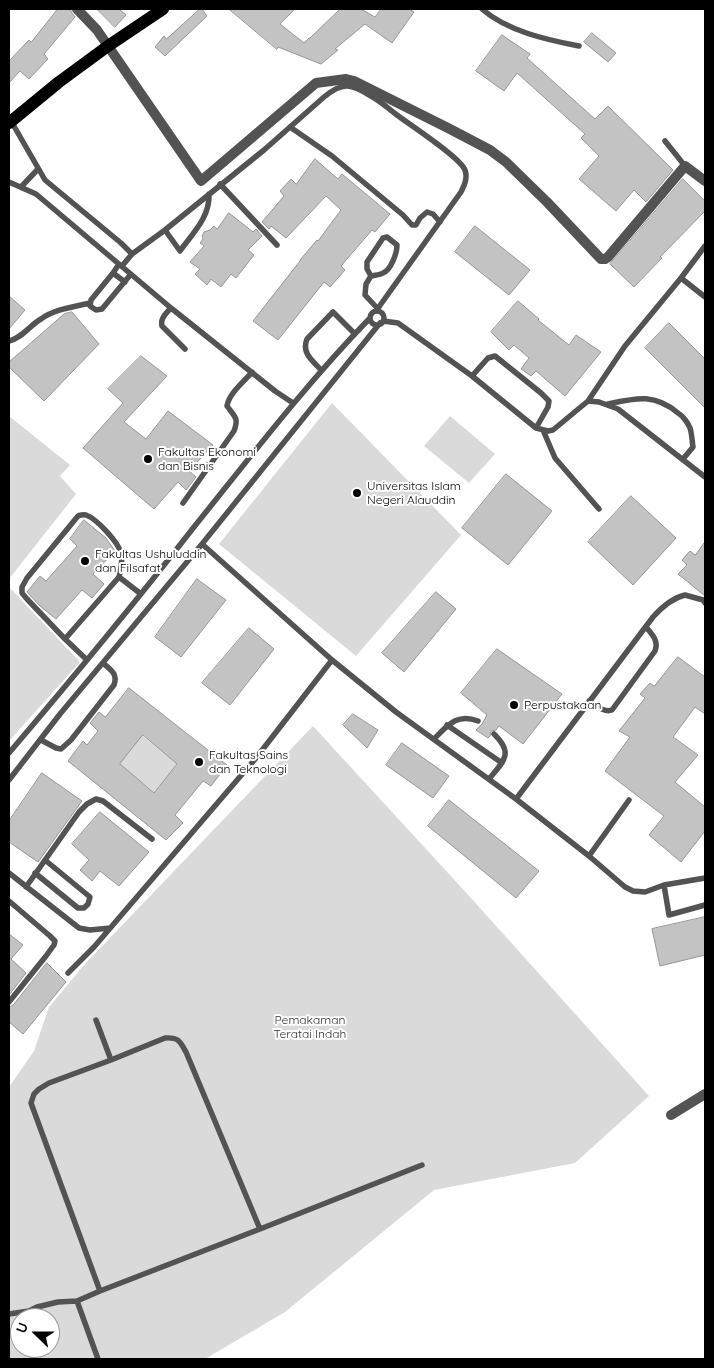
<!DOCTYPE html>
<html>
<head>
<meta charset="utf-8">
<style>
	body { margin:0 }
	#map { position:relative; width:714px; height:1368px; overflow:hidden; background:#fff; font-family:Quicksand,sans-serif }
	canvas { display:block }
	.frame { position:absolute; inset:0; border:10px solid #000; pointer-events:none }
	.north { position:absolute; left:10px; top:1308px; width:50px; height:50px; box-sizing:border-box; background:#fff; border:1px solid #999; border-radius:50%; rotate:292deg; font-size:14px; font-weight:700; line-height:20px; text-align:center; color:#000 }
	.north::after { content:''; display:block; margin:auto; width:18px; height:22px; background:#000; clip-path:polygon(50% 0,100% 100%,50% 72%,0 100%) }
</style>
</head>
<body>
<div id="map">
<canvas width="714" height="1368"></canvas>
<div class="frame"></div>
<div class="north">U</div>
</div>
<script>
const ctx = document.querySelector('canvas').getContext('2d');
ctx.lineJoin = 'round';
function fillPath(path, color) {
  ctx.fillStyle = color;
  ctx.fill(path, 'evenodd');
}
function stroke(path, color, width, dash) {
  ctx.strokeStyle = color;
  ctx.lineWidth = width;
  ctx.lineCap = dash ? 'butt' : 'round';
  ctx.setLineDash(dash || []);
  ctx.stroke(path);
}
function label(font, color, halo, rows, align = 'center') {
  ctx.font = font + ' Quicksand,sans-serif';
  ctx.lineWidth = 4;
  ctx.setLineDash([]);
  ctx.textBaseline = 'middle';
  ctx.strokeStyle = halo;
  ctx.fillStyle = color;
  for (const [text, x, y, turn = 0] of rows) {
    ctx.save();
    ctx.translate(x, y);
    ctx.rotate((+turn || 0) * Math.PI / 180);
    ctx.textAlign = isNaN(turn) ? turn : align;
    if (halo) ctx.strokeText(text, 0, 0);
    ctx.fillText(text, 0, 0);
    ctx.restore();
  }
}
fillPath(new Path2D(`
	M332,403L461,535L356,656L219,544Z
	M9,416L70,465L60,476L76,494L9,579Z
	M450,416L495,454L469,483L424,446Z
	M9,587L80,662L9,741Z
	M313,726L471,898L649,1096L575,1163L434,1190L285,1312L205,1359H9V1087L34,1051L49,1007L85,964ZM20,1318H50V1348H20Z
	M137,731L177,764L154,793L115,760L121,751L127,755L135,745Z`), '#dadada');
const building = new Path2D(`
	M58,9H70L72,13L75,17L44,54L48,59L29,79L20,71L9,83V61L29,40L31,42Z
	M97,9H119L126,15L115,27Z
	M200,9H202L207,16L165,56L155,47L164,36L166,39Z
	M229,9H295L280,24L304,43L309,38H310L340,9H361L375,17L381,9H409L414,12L392,43L365,24L335,49L338,50L321,64L278,47L277,49Z
	M592,33L616,53L608,62L584,42Z
	M502,35L530,54L527,58L595,119L608,106L673,170L646,202L634,190L616,211L579,179L599,156L581,138L585,134L517,73L504,91L476,71Z
	M315,159L338,179L342,174L390,214L375,232L372,230L341,266L345,270L330,287L324,282L278,340L253,321L300,261V260L317,240L318,241L341,210L326,196L286,238L271,226L269,229L262,222L284,196L280,191L291,179L296,184Z
	M683,179L705,201V211L660,257L662,258L634,287L610,264Z
	M229,213L253,232L256,229L262,236L248,250L254,255L236,278L231,274L221,287L211,279L207,285L195,274L200,269L190,262L204,246L200,243L203,239L202,236L204,232L210,230L214,226L217,229Z
	M475,226L530,270L509,295L455,252Z
	M9,296L25,310L9,329Z
	M518,301L539,319L538,320L569,345L576,335L601,352L565,396L536,371L531,376L521,369L529,358L514,345L509,350L491,332Z
	M72,312L99,344L44,401L9,367V362L64,314Z
	M669,323L705,359V408L645,348Z
	M141,356L167,376L124,422L146,439L168,411L213,445L189,471L196,477L186,490L178,482L154,509L83,448L123,403L108,389Z
	M506,474L552,511L508,565L462,528Z
	M631,496L676,538L633,585L588,542Z
	M84,520L106,538L115,551L93,574L104,584L92,598L82,590L56,619L40,606L27,592L40,576L46,581L77,546L70,539Z
	M705,542V596L678,574L687,565L682,560L690,551L695,555Z
	M197,579L226,600L181,657L155,637Z
	M436,592L456,609L404,672L382,653Z
	M249,628L274,649L230,705L202,683Z
	M497,649L562,694L523,744L499,726L496,730L491,731L490,736L488,738L476,730L482,724L487,715L461,693Z
	M678,657L705,677V714L695,707L673,737L698,755L675,782L705,807V831L681,862L649,835L664,816L605,771L630,737L619,731L645,698L640,694L650,683L654,686Z
	M129,688L227,765L211,786L203,781L175,815L183,823L166,840L68,761L83,741L87,745L98,731L90,723L99,712L105,717ZM143,735L177,764L154,793L120,764Z
	M353,714L378,730L367,748L343,725Z
	M402,743L449,776L433,798L386,765Z
	M42,773L82,801L38,862L9,842V821Z
	M449,800L539,871L516,898L428,826Z
	M100,812L149,852L119,886L100,871L92,881L80,870L89,860L72,844Z
	M705,917V955L660,966L652,929Z
	M9,934L23,945L11,959L26,973L9,995Z
	M47,963L66,982L23,1034L9,1022V1007L13,1005Z`);
fillPath(building, '#c3c3c3');
stroke(building, '#979797', 1);
stroke(new Path2D(`
	M482,9C507,31 547,40 579,46
	M11,121L45,180L121,243L132,254
	M290,127L332,156L403,215L412,225H416L420,218L427,212L433,214L440,222
	M665,141L685,166
	M9,182L36,194L171,308L275,391L293,403
	M220,184L277,245
	M21,187L38,169
	M165,230L180,251C193,233 210,217 209,194
	M387,237L397,245C397,253 391,270 383,273C380,275 375,275 371,276L367,269V262L383,238Z
	M119,264L113,273L91,300L90,306L96,310L102,309L131,274
	M122,266L132,254L165,230L264,150L324,97C330,92 339,85 348,86C355,87 363,91 369,95C379,100 388,108 397,115C410,125 460,157 465,170C468,178 464,186 461,192L376,311
	M113,273L125,282
	M371,276L366,284L365,295L378,309
	M681,278L705,297
	M171,308C166,313 160,319 162,326L185,349
	M370 318a7 7 0 1 1 14 0a7 7 0 1 1-14 0Z
	M383,321L398,323L472,376L536,428L548,431L553,430L588,401L599,402L618,409L705,477
	M9,341C22,338 29,326 41,319C55,309 73,307 90,303
	M321,370C313,361 301,353 307,339L333,312L355,334
	M472,376L488,358L495,356L541,393L549,401L548,407L536,428
	M588,401L625,346L681,278L705,246
	M608,404C636,398 654,393 678,413C683,416 688,423 690,428C692,434 692,441 693,447L683,459
	M543,430L555,458L599,509
	M183,503L234,431C239,418 235,417 227,406C229,393 244,382 252,372
	M202,544L332,660L396,712L516,799L589,856L625,887L633,891L645,892L664,885L705,878
	M65,639L27,599L22,593V587L27,578L78,516C81,515 82,514 86,515C97,519 118,542 121,553C123,561 121,569 119,577
	M87,660L65,639L119,577L141,594
	M589,701C596,705 604,713 612,710L655,651C659,641 652,634 646,627
	M447,725L502,763
	M434,739C448,725 457,713 478,721
	M41,740L56,748L61,749L71,740L114,685C118,674 111,670 103,663
	M9,753C72,679 134,604 194,527C251,456 306,384 370,318
	M489,779C504,761 514,753 494,734
	M9,780L60,714L202,544L380,323
	M516,799L653,617C662,607 672,598 685,595L703,600L705,603
	M589,856L629,800
	M9,873L79,928L90,930L110,928
	M35,873L78,908H84L88,904L90,897L45,860
	M664,885L669,915L705,905
	M26,887L79,812L87,804L96,799L103,801L152,839
	M9,901L50,936L55,941L54,945L46,956L9,1002
	M68,973L94,947L256,758L332,660
	M96,1020L111,1060
	M260,1229L422,1165
	M77,1301L100,1291L260,1229L186,1052C180,1041 178,1037 165,1038L111,1060L49,1083L39,1089L34,1094L31,1103L100,1291
	M9,1314L29,1311L37,1307L58,1302L77,1301L98,1359`), '#535353', 5.5);
stroke(new Path2D(`
	M77,9L97,30L201,181L316,83L346,79L354,81L448,128L490,150L506,162L547,202L601,259H605L608,257L685,166L705,181
	M671,1115L705,1094`), '#535353', 10);
stroke(new Path2D(`
	M9,123L59,82L108,46L163,9`), '#000', 12);
for (const [x, y, r, color] of [
	[148,459,5,"#000"],
	[357,493,5,"#000"],
	[85,561,5,"#000"],
	[514,705,5,"#000"],
	[199,762,5,"#000"]
]) {
  const dot = new Path2D();
  dot.arc(x, y, r, 0, 2 * Math.PI);
  ctx.fillStyle = color;
  ctx.fill(dot);
  stroke(dot, '#fff', 2);
}
label('12px', '#000', '#fff', [
	["Fakultas Ekonomi",158,452],
	["dan Bisnis",158,466],
	["Universitas Islam",367,486],
	["Negeri Alauddin",367,500],
	["Fakultas Ushuluddin",95,554],
	["dan Filsafat",95,568],
	["Perpustakaan",524,705],
	["Fakultas Sains",209,755],
	["dan Teknologi",209,769]
], 'left');
label('12px', '#313131', '#fff', [
	["Pemakaman",310,1020],
	["Teratai Indah",310,1034]
]);
</script>
</body>
</html>
